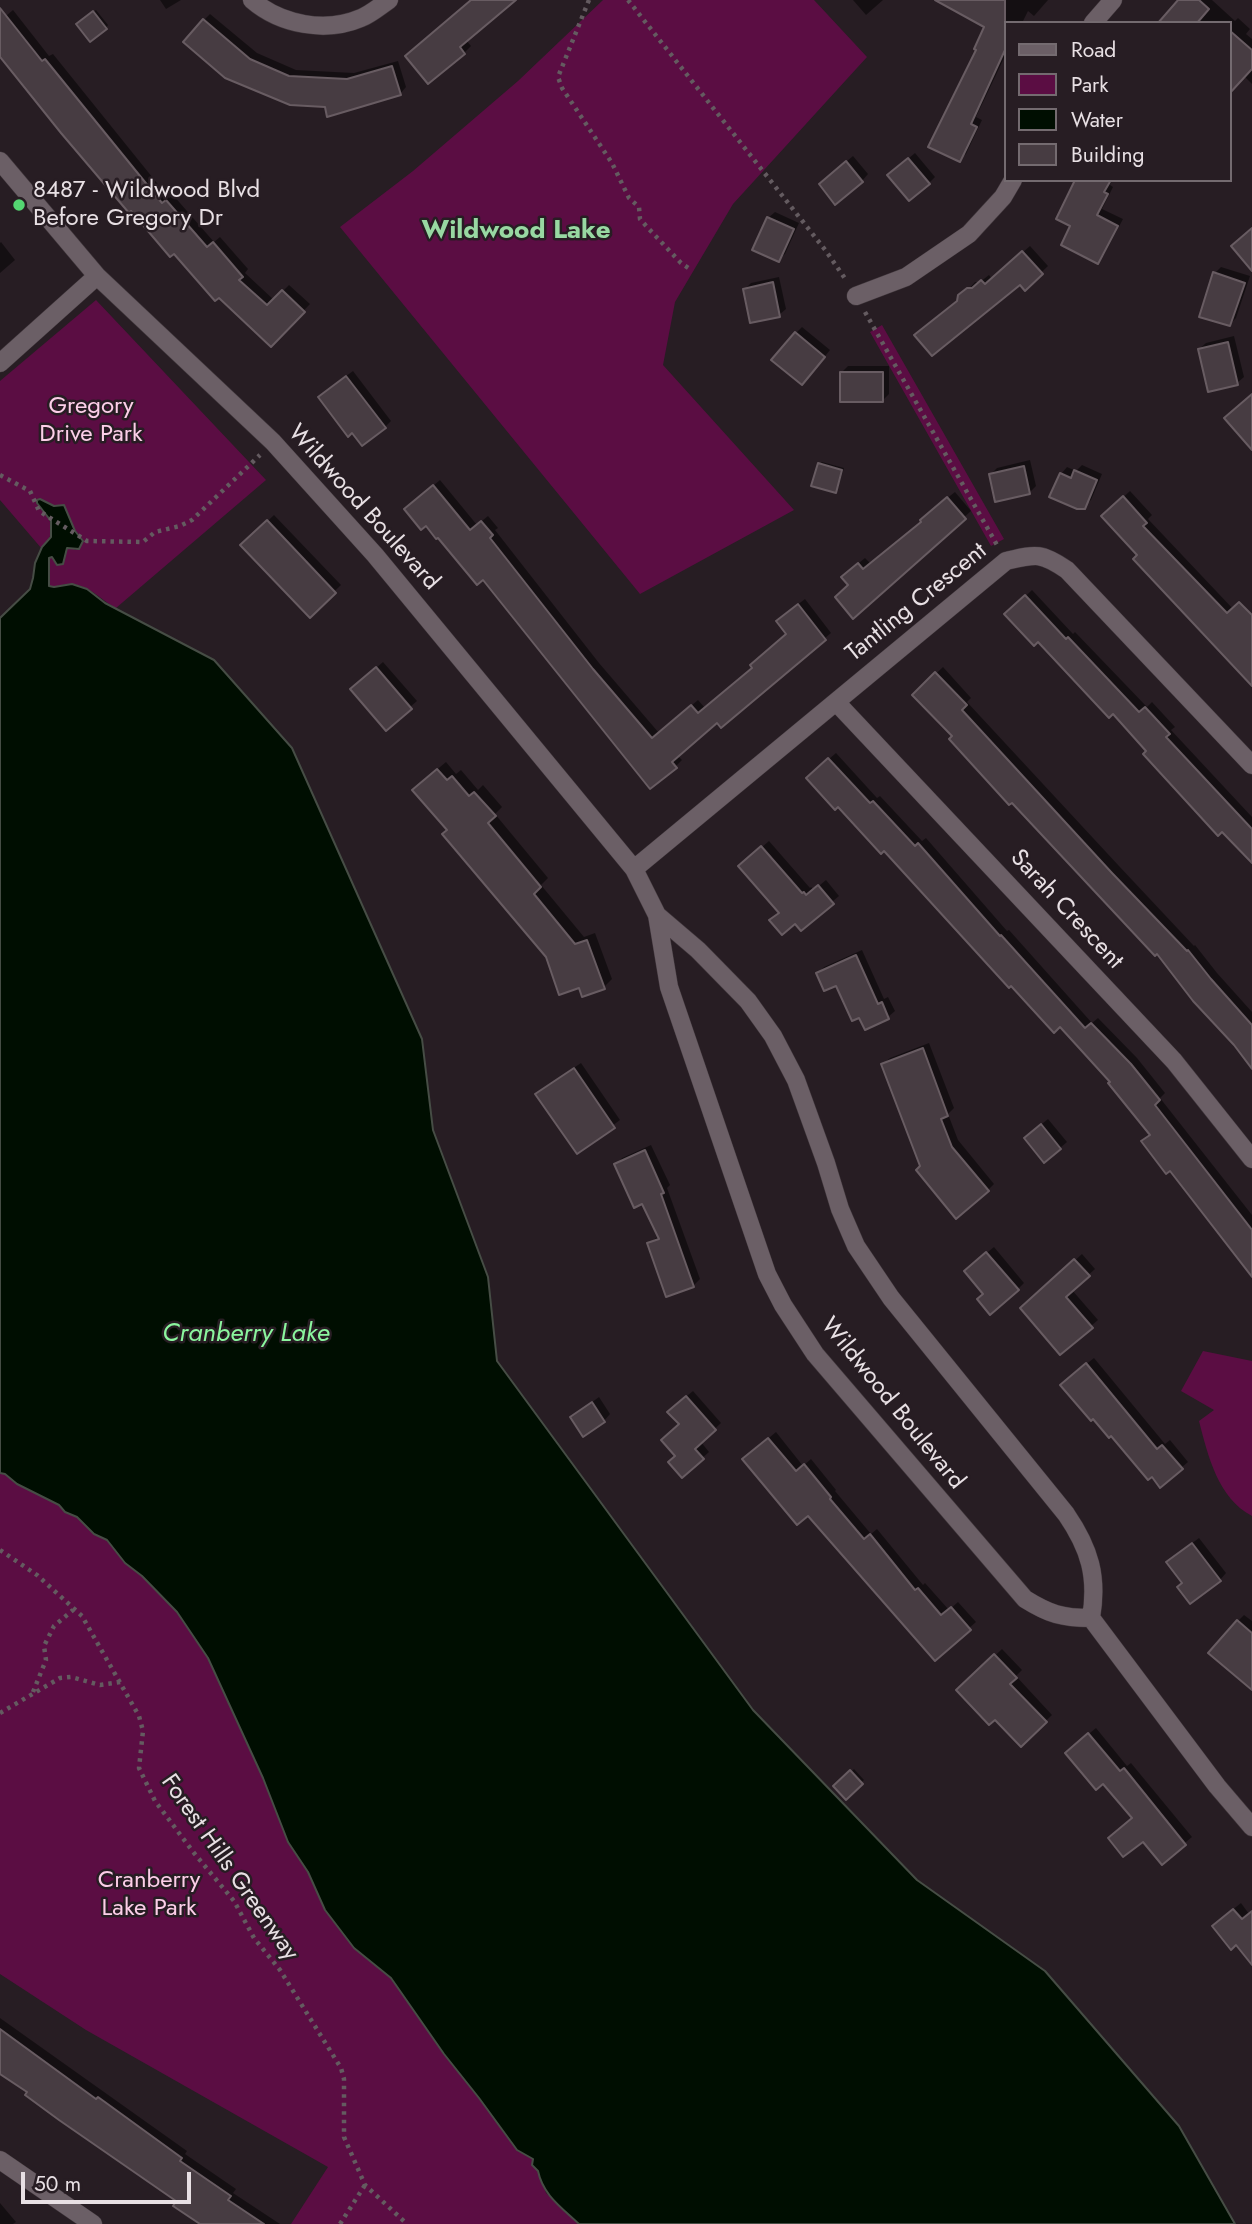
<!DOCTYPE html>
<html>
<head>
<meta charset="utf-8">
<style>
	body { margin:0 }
	#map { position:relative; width:1252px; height:2224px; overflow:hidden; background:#271d23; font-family:Jost,sans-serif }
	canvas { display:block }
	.legend { position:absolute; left:1004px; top:21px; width:228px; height:161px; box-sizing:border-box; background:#271d23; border:2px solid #746b70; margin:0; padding:9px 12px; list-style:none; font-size:21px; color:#e8e0e4 }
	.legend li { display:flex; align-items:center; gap:14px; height:35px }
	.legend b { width:35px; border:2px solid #746b70 }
	.scale { position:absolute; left:21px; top:2172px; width:170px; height:32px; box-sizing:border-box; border:4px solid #e8e0e4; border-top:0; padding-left:9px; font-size:21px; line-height:24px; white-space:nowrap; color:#e8e0e4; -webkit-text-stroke:5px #271d23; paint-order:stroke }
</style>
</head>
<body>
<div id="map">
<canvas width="1252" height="2224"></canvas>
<ul class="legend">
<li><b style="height:9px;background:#6b5f66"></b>Road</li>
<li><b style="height:19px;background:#5b0d43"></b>Park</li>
<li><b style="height:19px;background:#000e01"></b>Water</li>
<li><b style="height:19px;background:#473c42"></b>Building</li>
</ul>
<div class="scale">50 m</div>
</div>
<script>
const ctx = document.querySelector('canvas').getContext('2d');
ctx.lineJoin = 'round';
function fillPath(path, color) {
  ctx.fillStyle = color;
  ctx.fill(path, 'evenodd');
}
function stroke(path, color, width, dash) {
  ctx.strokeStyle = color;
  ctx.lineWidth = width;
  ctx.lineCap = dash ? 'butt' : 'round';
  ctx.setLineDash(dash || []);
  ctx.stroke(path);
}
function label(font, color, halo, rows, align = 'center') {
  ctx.font = font + ' Jost,sans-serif';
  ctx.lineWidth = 5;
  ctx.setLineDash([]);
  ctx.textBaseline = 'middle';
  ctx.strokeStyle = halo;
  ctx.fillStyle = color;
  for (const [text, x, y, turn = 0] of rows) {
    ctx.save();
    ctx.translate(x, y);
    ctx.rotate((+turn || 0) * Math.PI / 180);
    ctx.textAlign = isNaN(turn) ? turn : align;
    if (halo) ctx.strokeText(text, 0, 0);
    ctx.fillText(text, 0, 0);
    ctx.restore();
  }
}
fillPath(new Path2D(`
	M603,0H814L867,57L733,204L675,302L663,365L794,510L640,594L340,227L413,171L518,81Z
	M96,300L266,480L116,608C101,600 87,583 68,584C63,584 57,587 51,587L49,586V558L52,557L55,562L62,564L67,548L69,547L76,550L82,539L75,531L64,505L54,506L40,499L37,503C52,521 58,529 42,549L0,500V381Z
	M882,325L1004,539L991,546L870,332Z
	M1203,1351L1252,1361V1516C1218,1498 1208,1456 1199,1421L1214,1410L1181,1391Z
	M0,1473L5,1474L17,1484L59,1505L65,1512L77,1517L94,1534L107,1540L125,1563L142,1576L177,1612L208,1658L263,1778L288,1842L308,1872L325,1910L354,1948L391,1978L444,2054L479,2098L517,2149L533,2159L546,2193L579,2224H291L328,2167L86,2030L0,1974Z`), '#5b0d43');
const water = new Path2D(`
	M40,499L54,506L64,505L75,531L83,541L79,549L67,548L63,564L57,565L52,557L49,558V586L54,587L72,584L87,589L105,603L214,660L292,748L422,1039L433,1130L488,1277L497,1361L753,1710L917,1880L1045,1971L1179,2126L1235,2224H579C561,2207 543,2195 538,2171L532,2165L533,2159L517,2150L479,2098L444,2054L391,1978L354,1948L325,1910L308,1872L288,1842L263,1778L208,1658L177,1612L142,1576L125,1563L107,1540L94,1534L77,1517L65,1512L59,1505L17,1484L5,1474L0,1473V618L30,589L33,578L35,563L42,547L51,537V521L37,503V500Z`);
fillPath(water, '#000e01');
stroke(water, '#464d45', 2);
fillPath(new Path2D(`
	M160,0H181L166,9Z
	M472,0H514L466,40L471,46L464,53L428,82Z
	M853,0H883L866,15Z
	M1005,0H1048L1034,16L1028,11L1022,23H1005V56L976,117L982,120L966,154L959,160Z
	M1181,0H1212L1235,21L1238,18L1250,29L1246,34L1252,39V84L1244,76L1229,83V23H1162Z
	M13,10L49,56L53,54L169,198L173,195L214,242L220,237L248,269L245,273L274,300L289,285L310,304L271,345L0,54V21Z
	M96,10L108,25L106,28L81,21Z
	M210,14L257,53L296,70L354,73L398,61L406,87L400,94L327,105L291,103L204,20Z
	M915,153L935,177L929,183L896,169Z
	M853,156L868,174L862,181L827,178Z
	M1077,180H1112L1110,185L1113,187L1102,209L1123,219L1104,255L1097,262Z
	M775,212L799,223L785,254L778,260L768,218Z
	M1,242L15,260L0,273V243Z
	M1030,246L1048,266L1025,288L1020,283L959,300L975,282H980L989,275L992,279Z
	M1221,267L1250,276L1236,318L1230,324L1215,273Z
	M779,277L786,309L779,315L745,289L751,283Z
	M802,327L830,350L809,376L796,333Z
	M1234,336L1244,377L1237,383L1199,349L1206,343Z
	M848,366H889V394L883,400L841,373Z
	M353,371L391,421L385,427L326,391Z
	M1030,460L1036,486L1030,492L991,474L997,468Z
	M822,462L844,468L838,488L835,491L819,464Z
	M1082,465L1102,474L1091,500L1084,507L1061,474L1067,467L1076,471Z
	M440,480L477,525L488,516L498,528L495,530L599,663L659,733L698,700L705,708L754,667L788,634L784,615L805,599L831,633L721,726L717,720L677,755L682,760L675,767L483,577L413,503Z
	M1130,491L1152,515L1148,519L1252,629V684L1103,516Z
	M955,492L971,511L853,617L850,570L865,558L871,564L923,521L928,513Z
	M274,515L341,585L310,615L243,545Z
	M1032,590L1073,634L1075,632L1147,707L1152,702L1175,727L1171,730L1252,817V861L1113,712L1039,639L1007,614Z
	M383,662L417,701L386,728L359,683Z
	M943,667L971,698L967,702L1119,866L1194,946L1195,945L1217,973L1252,1012V1066L1158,951L914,695Z
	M836,753L877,798L880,796L922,841L926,838L1007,931L1009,930L1092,1023L1098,1018L1137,1058L1165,1093L1160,1098L1252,1215V1275L1112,1081L1060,1025L815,771Z
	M446,762L456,774L461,770L478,790L483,785L502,807L495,814L548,878L541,885L584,937L595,933L612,979L604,987L580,986L547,956L449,829L422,782Z
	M769,841L810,888L811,887L814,890L826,880L839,896L801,928L780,912L747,860Z
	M862,950L884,999L888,997L895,1011L888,1017L818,973L824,967Z
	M929,1043L954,1108L948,1114L958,1140L994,1184L988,1190L922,1166L883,1064L890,1058Z
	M581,1063L620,1120L577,1152L544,1088Z
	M1048,1119L1067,1142L1060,1148L1032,1132Z
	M651,1145L670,1185L667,1188L700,1279L693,1286L649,1243L659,1236L643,1201L616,1165L622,1158Z
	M994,1247L1024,1283L1018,1289L985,1293L972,1265Z
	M1082,1254L1095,1269L1072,1290L1098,1320L1091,1326L1029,1302Z
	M1094,1358L1165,1444L1170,1440L1188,1462L1181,1468L1093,1416L1069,1378Z
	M693,1391L721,1423L701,1442L709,1452L682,1476L676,1455L681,1424L676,1405Z
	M599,1397L610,1414L604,1421L572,1417Z
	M776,1432L803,1466L811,1459L836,1490L835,1491L871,1534L877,1529L923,1585L925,1583L949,1610L958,1602L976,1622L935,1658L751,1453Z
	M1199,1538L1226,1573L1220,1580L1184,1582L1175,1556Z
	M1244,1615L1252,1621V1687L1238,1621Z
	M1002,1649L1022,1670L1016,1676L1052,1715L1021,1745L995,1718L959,1690Z
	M1096,1728L1127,1766L1131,1763L1192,1837L1162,1862L1134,1818L1074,1746Z
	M854,1769L864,1780L846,1797L836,1786Z
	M1241,1903L1249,1914L1252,1912V1953L1237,1942L1221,1919Z
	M0,2018L187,2151L185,2154L236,2189L233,2193L280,2224H203L179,2201L0,2072Z
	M0,2203L16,2222L13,2224H0Z`), '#0007');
const building = new Path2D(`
	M471,0H516L460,47L465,54L428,84L405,56Z
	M935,0H1005V50L971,124L977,127L960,162L928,147L976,50L974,49L984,27Z
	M1178,0H1199L1209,9L1197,23H1158Z
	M0,8L42,61L45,59L162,203L166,200L207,247L213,242L243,277L239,280L267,305L282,290L305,312L271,347L219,298L215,301L174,254L170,257L131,211L129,213L61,133L0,57Z
	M93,11L107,29L90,42L76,24Z
	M203,19L250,59L289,76L347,79L392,66L401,95L327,117L325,107L290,105L225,78L183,42Z
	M1229,30L1252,50V69L1229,94Z
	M908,158L930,184L909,201L887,175Z
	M846,161L863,182L835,205L819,184Z
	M1075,180H1111L1104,192L1108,194L1097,215L1118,226L1098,264L1061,245L1070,226L1056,219Z
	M767,217L794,229L779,262L752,250Z
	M1252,228V271L1231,246Z
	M1022,251L1043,274L1025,291L1020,285L932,356L914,335L957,301L958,295L967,288H972L981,280L985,284Z
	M1213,272L1245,283L1230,326L1199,317Z
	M773,282L780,317L750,323L743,289Z
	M795,332L825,357L802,385L771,360Z
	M1228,342L1238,385L1208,392L1198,349Z
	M840,372H883V402H840Z
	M346,376L386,428L362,446L352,433L348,437L318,397Z
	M1252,394V450L1224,418Z
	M818,463L842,470L836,493L811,486Z
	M1024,466L1030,494L995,502L989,474Z
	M1074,470L1097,480L1085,509H1077L1049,497L1060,473L1071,478Z
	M433,485L470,530L481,521L493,535L490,538L593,669L652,738L691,705L698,713L752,668L750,665L786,634L776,621L798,604L826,640L721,728L717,723L672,762L677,768L650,789L483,580L477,585L438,538L436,539L426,526L421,530L404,509Z
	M1123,496L1147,523L1143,526L1227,613L1239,602L1252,615V686L1133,559L1137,555L1101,516Z
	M947,497L966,519L853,619L835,597L848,585L841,577L858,563L863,569L921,522L920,520Z
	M267,520L336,593L310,618L240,545Z
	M1025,595L1066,639L1068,637L1139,712L1145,707L1170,734L1166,737L1252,829V863L1222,832L1218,836L1143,754L1146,751L1113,714L1109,718L1038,642L1034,646L1004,614Z
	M376,667L412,709L386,731L350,689Z
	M935,672L967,705L962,710L1112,873L1187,951L1188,950L1211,979L1252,1025V1069L1234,1045L1193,1001L1157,954L1155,956L1012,803L1009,805L949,739L952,736L912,695Z
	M828,758L870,803L873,801L915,846L918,843L1000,936L1001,935L1085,1028L1091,1023L1131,1064L1160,1100L1155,1105L1252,1230V1277L1170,1171L1166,1174L1141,1141L1150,1135L1108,1083L1110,1082L1060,1027L1054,1033L1011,986L1009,988L884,851L881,854L838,807L835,810L806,778Z
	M437,769L447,780L452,776L469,796L474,792L496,816L488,823L541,887L534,894L575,944L587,940L605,989L582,997L579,988L559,995L546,957L442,834L447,830L412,790Z
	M761,846L802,893L804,892L806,895L818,885L834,904L801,931L795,924L782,935L769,920L779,913L738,866Z
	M856,955L878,1004L882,1002L889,1019L865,1030L859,1018L852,1021L836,986L824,991L816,973Z
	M923,1048L948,1116L941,1119L952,1147L989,1191L956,1219L916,1170L920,1166L881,1064Z
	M574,1068L615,1128L577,1154L535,1094Z
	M1041,1124L1061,1149L1044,1163L1024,1138Z
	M645,1150L664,1193L661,1194L694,1287L666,1297L647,1243L659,1239L642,1204L634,1208L614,1164Z
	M986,1252L1019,1290L990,1315L977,1299L983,1294L964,1271Z
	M1074,1259L1090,1276L1066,1297L1093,1328L1060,1355L1020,1308Z
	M1086,1363L1157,1449L1162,1445L1183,1469L1160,1488L1152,1477L1148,1480L1111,1436L1109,1438L1093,1419L1091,1421L1060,1385Z
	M686,1396L716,1430L695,1449L704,1459L682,1478L668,1462L675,1456L661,1440L679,1424L667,1412Z
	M592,1402L605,1422L583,1437L570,1417Z
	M768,1438L796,1471L804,1464L831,1497L830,1499L864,1539L870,1534L915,1590L918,1588L941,1615L951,1607L971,1630L935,1661L808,1516L797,1525L742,1459Z
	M1192,1543L1221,1581L1190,1604L1177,1587L1182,1583L1166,1562Z
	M1237,1620L1252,1633V1690L1208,1653Z
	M994,1654L1017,1678L1010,1684L1047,1722L1021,1747L995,1720L989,1725L956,1690Z
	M1088,1733L1120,1771L1124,1768L1186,1845L1162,1865L1143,1842L1123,1857L1108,1838L1132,1818L1103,1784L1096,1790L1065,1753Z
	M850,1770L863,1784L846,1800L833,1786Z
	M1233,1909L1242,1919L1252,1911V1965L1236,1945L1231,1950L1212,1926Z
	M0,2029L96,2099L98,2097L182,2158L180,2161L231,2196L228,2200L264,2224H200L173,2206L176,2201L59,2120L25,2095L27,2092L0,2074Z`);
fillPath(building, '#473c42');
stroke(building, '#685c62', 2);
const minor = new Path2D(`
	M252,0C281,25 326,33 361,18C371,14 380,6 389,0
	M1093,23L1113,0
	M0,161L97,276L273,442L375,555L634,869L657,915L669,987L767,1274L783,1305L815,1354L1025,1599C1049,1614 1062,1618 1091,1618
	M856,296L906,277L969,234L1003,197L1013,180
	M0,363L97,276
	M836,702L1174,1061L1252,1159
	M634,869L1006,561C1036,554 1041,552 1067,570L1252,765
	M657,915L698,950L748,1001L773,1036L796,1080L826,1163L840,1209L856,1246L891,1298L1066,1514C1090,1549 1098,1577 1091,1618L1217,1786L1252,1827
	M0,2160L93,2224`);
stroke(minor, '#40373c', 19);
stroke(new Path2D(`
	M589,0L558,77L562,88L612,163L629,198L639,207L640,219L648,228L681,263L690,269
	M628,0L826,251L846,280
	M865,312L997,545
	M0,475L30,491L39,511L87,541L143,542L155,532L180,526L192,520L260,455
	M0,1550L37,1575L82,1616L139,1716L143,1731L139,1768L155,1801L194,1853L234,1901L254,1938L280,1970L341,2068L344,2079V2137L365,2185L407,2224
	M33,1692L46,1660L44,1646L54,1626L73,1610
	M0,1713L60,1678L71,1677L100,1685L121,1682
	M340,2224L365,2185`), '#645b60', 4.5, [3.5, 5]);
stroke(minor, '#6b5f66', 18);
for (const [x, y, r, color] of [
	[19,205,7,"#54d672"]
]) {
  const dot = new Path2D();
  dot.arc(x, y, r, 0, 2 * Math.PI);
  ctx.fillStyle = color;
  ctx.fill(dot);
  stroke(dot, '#271d23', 2.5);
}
label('24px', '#e8e0e4', '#271d23', [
	["8487 - Wildwood Blvd",33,191],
	["Before Gregory Dr",33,219]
], 'left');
label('24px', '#fccee8', '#271d23', [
	["Gregory",91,407],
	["Drive Park",91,435],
	["Cranberry",149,1881],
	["Lake Park",149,1909]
]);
label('24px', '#e8e0e4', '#271d23', [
	["Wildwood Boulevard",363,508,48],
	["Tantling Crescent",917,603,-39],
	["Sarah Crescent",1066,910,47],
	["Wildwood Boulevard",892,1404,51],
	["Forest Hills Greenway",229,1868,55]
]);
label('bold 26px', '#98d8a2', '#271d23', [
	["Wildwood Lake",516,232]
]);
label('italic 26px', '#8bf59e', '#271d23', [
	["Cranberry Lake",246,1335]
]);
</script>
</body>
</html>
